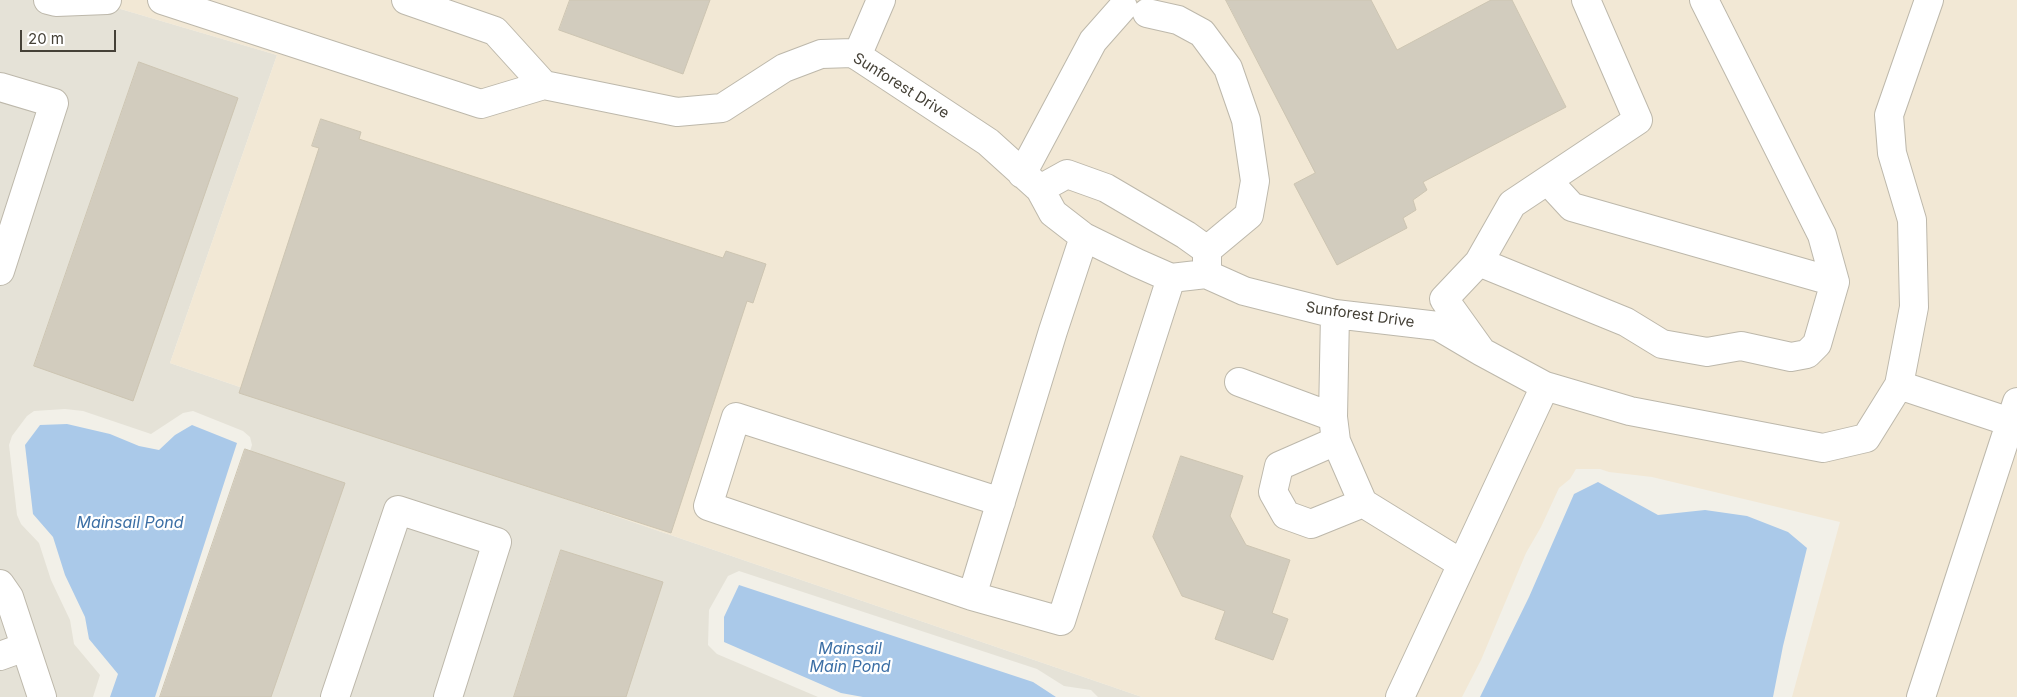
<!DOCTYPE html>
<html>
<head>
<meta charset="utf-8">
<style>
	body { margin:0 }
	#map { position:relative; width:2017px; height:697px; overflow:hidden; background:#f2f0e8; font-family:Inter,sans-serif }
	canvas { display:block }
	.scale { position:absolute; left:20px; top:30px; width:96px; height:22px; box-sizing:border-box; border:2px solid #454137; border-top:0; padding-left:6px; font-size:15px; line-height:18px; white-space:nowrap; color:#454137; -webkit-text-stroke:4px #fff; paint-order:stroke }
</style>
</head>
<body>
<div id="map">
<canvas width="2017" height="697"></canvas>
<div class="scale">20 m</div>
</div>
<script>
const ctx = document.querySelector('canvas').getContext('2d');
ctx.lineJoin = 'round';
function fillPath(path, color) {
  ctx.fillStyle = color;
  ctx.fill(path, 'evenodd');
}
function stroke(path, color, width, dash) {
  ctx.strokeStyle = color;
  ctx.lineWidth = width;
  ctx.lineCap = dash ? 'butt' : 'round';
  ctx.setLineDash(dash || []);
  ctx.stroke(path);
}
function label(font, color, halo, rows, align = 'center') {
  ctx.font = font + ' Inter,sans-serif';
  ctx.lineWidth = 4.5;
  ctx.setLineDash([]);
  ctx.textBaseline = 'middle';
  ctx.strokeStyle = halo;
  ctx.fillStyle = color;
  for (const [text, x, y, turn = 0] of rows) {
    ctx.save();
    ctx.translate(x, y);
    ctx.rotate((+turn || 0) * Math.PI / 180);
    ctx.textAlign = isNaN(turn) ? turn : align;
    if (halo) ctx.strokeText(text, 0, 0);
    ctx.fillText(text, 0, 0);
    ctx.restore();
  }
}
fillPath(new Path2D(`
	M0,0H90L277,55L170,363L1142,697H1098L1091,690L1064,686L1037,669L739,571L728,576L709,610L708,645L717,654L818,697H171L252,445L250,437L243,431L193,411L183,413L151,434L83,411L65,409L34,411L27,416L12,436L9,445L17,515L21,524L39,543L51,580L70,620L74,644L100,675L93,697H0Z`), '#e5e2d7');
fillPath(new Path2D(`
	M90,0H2017V697H1792L1840,522L1652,477L1609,472L1600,469H1576L1570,479L1559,488L1541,527L1526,553L1481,660L1462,697H1142L170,363L277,55Z`), '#f2e8d5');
fillPath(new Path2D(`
	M67,424L110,434L139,446L159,450L175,435L192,425L237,443L155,697H110L118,674L89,639L85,617L65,575L53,537L33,514L25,445L40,425Z
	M1598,482L1658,515L1705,510L1747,516L1788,532L1807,548L1783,646L1773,697H1480L1529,597L1574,494Z
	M739,585L1033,682L1056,697H863L841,693L724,642V617Z`), '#aac9e9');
const building = new Path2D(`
	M570,0H710L683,74L559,30Z
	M1226,0H1371L1397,50L1491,0H1512L1566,107L1423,182L1427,190L1413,200L1416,210L1403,218L1407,228L1337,265L1294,184L1315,173Z
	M139,62L238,98L133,401L34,366Z
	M321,119L361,132L359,139L723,258L726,251L766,264L753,303L747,301L671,533L239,393L319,148L312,146Z
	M245,449L345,483L271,697H160Z
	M1181,456L1243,476L1230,516L1246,545L1290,560L1272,613L1288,619L1273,660L1215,639L1225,611L1182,596L1153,537Z
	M561,550L663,582L626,697H514Z`);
fillPath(building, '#d2ccbe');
stroke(building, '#cdc5b2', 1);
const minor = new Path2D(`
	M48,0L56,2L107,0
	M162,0L481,104L544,85L495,31L406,0
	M1147,13L1178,20L1202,33L1228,68L1246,120L1255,181L1249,215L1207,250
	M857,56L881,0
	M544,85L677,112L722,108L784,68L821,54L853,53L988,142L1040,189L1053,213L1084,237L1137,263L1171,278L1206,274L1244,291L1335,314L1438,326L1482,352
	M0,87L54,103L0,271
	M1022,174L1093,41L1123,7
	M1548,181L1572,207L1835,282L1822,235L1704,0
	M1040,189L1067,174L1106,188L1186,235L1207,250V267
	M1084,237L1053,331L972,596L1061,621L1171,278
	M1479,262L1626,322L1662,344L1707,352L1741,346L1791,357L1807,354L1817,344L1835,282
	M1335,314L1333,417L1336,441L1363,503L1462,564
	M1239,382L1333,417
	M1899,385L2010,422
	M1545,386L1482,352L1444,299L1479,262L1512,204L1638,120L1586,0
	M1336,441L1279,466L1273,492L1286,515L1311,524L1363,503
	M0,584L9,597L42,697
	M972,596L708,506L736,417L1001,502
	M0,656L25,647
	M335,697L398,510L497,542L448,697
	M1400,697L1545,386L1630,411L1823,448L1866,438L1899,385L1914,307L1912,220L1892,153L1889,115L1929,0
	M1921,697L2017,402`);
stroke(minor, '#bdb8ab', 30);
stroke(minor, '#fff', 28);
label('15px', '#454137', '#fff', [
	["Sunforest Drive",901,86,32],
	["Sunforest Drive",1360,315,8]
]);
label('italic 16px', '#3c6fa5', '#fff', [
	["Mainsail Pond",130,523],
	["Mainsail",850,649],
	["Main Pond",850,667]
]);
</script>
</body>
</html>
